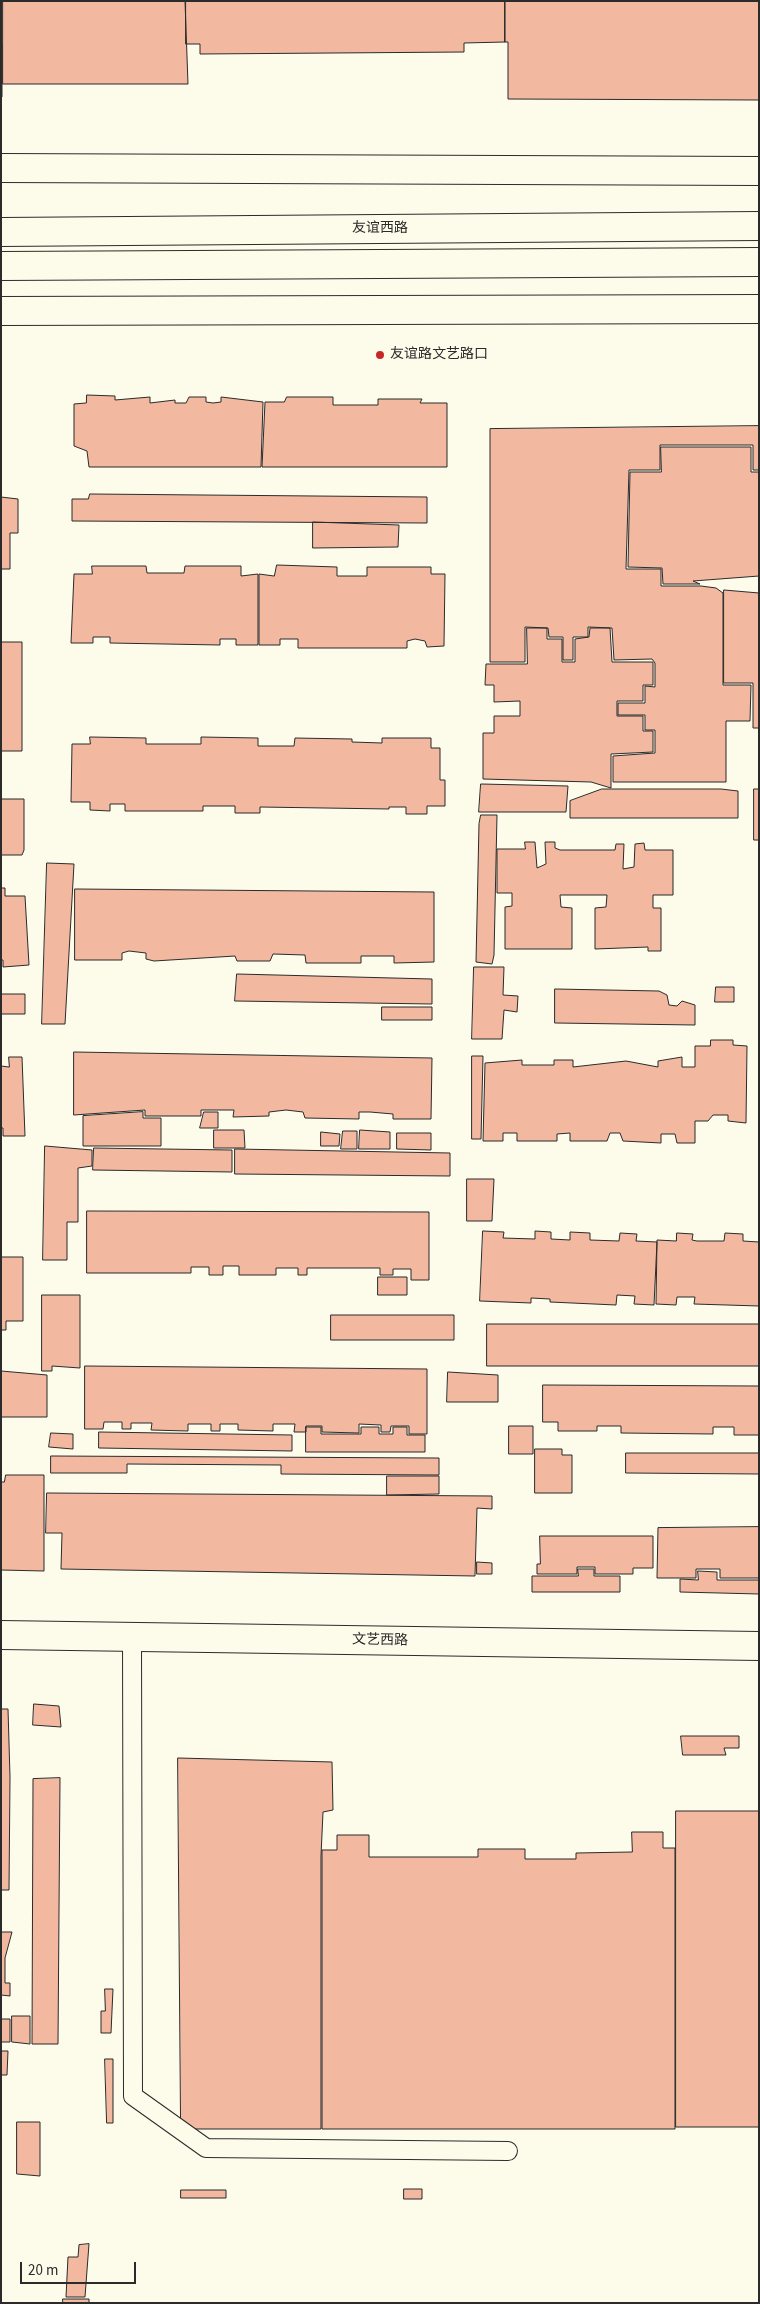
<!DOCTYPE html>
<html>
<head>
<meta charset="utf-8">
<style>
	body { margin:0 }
	#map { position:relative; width:760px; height:2304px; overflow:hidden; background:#fdfbea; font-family:"Source Sans 3",sans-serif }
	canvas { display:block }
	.frame { position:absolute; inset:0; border:2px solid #2b2b2b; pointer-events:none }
	.scale { position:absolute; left:20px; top:2262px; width:116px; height:22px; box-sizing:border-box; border:2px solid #2b2b2b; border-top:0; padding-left:6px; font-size:15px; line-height:18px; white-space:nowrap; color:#2b2b2b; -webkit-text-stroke:4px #fdfbea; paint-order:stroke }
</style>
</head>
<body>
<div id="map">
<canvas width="760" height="2304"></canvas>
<div class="frame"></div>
<div class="scale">20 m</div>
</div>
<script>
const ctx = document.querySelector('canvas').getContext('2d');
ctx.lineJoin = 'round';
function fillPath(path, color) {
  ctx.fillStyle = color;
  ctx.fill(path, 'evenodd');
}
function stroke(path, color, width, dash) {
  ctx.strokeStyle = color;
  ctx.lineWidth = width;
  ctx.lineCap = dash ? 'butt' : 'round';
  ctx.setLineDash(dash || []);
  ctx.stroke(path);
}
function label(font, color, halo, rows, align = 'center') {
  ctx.font = font + ' "Source Sans 3","Noto Sans SC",sans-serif';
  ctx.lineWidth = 4;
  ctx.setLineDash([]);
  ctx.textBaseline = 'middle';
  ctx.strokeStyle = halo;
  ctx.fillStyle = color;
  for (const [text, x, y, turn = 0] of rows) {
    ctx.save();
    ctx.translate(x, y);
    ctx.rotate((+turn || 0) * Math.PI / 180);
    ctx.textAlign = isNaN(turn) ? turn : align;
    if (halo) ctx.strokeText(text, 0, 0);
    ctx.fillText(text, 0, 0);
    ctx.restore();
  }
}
const building = new Path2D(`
	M3,1H185L188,84H3Z
	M186,1H505V42L464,43V52L200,54V44H186Z
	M505,1H759V100L508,99V42H505Z
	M1,44H2V97H1Z
	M87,395L115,396V400L150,397V403L175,400V403H186L189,397H206V402L213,403L221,402V397L263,402L261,467H89L87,451L74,446V404L86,403Z
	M287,397H333V405H378V399H422L420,403H447V467H262L265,402H284Z
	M759,426V470H753V445H660V470H629L626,569H661V586H701L716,588L723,593V685H751L750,721H726V782H613V756L655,753V730H645V715H618V703H645V686L655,687V663L652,659L614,660L612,628L588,627V637H573V660H563V637H549L548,628L525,627V662H490V429Z
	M661,447H751V472H759V576L693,581L700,584H663L662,568L628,567L630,472H661Z
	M90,494L427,497V523L72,521V499H88Z
	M1,497L18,499V533H10V569H1Z
	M313,522L399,525L398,547L313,548Z
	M277,565L337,567V576H367V567H431V574H445L444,646L427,647L425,641L415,639L407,641V648H298V639H280V645H259V574L274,576Z
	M92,566H146L147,573H184L185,566H241V576L258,574V645H236V639H220V645L110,643V637H93V643H71L74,574H92Z
	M724,590L759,593V728H753V683H724Z
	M527,628H547V639H562V662H575V639L589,637L590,628H610L612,662H653V685H643V701H617V716H643V731H653V752L611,754V788L591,782L483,779V733H494V716H520V701L494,702V685H485L486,664H527Z
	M1,642H22V751H1Z
	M90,737L146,738V744H201V737L258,738V746H294L295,738L352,739V742L382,743V738H431V748H440V780H445V806H427V814H406V807H389V809L260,807V813H235V806H203V811H125V804H110V811L90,810V802H71L72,744H90Z
	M481,784L568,786L566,812H479Z
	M602,789H721L738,791V818H570V801Z
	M754,789H759V840H754Z
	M1,799H24V850L22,855H1Z
	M481,815H497L494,955L492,964L476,962L479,824Z
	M525,842H535L537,868L546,864L545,842H555V848L560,850H615L616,844H624L623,869L634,867L635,844L644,843L645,850H673V895H653V908H661V951H648V947L595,949V908L606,907L607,895H560L561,907L572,908V949H505V907L512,906V893H497V849H525Z
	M47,863L74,864L65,1024H42Z
	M1,888H5V896H25L29,965L3,967V960H1Z
	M75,889L434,892V962L394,963V956H361V963H306L305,955L273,954L270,961H237L235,956L154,961L146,959V953L129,951L122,953V960H75Z
	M474,967H504L503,995L518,996L517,1012L504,1010L502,1039H472Z
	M237,974L432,979V1004L235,1001Z
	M716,987H734V1002H715Z
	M555,989L659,991L667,995L669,1005L677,1006L682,1001L695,1005V1025L555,1023Z
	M1,994H25V1014H1Z
	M382,1007H432V1020H382Z
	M711,1040H733V1045L747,1046L746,1123L728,1121V1115H713L708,1121H695V1143H677L675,1134H661V1143L623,1141L620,1133H610L607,1141H570V1133L557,1134V1141H517V1133H503V1141H483L485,1063L522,1060V1065H554V1060H573V1067L626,1061L658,1067V1061L682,1057V1067H695V1046H710Z
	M74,1052L432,1058L431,1119H393V1114L370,1112H359V1119L305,1118L303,1112L286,1110L269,1112V1116L233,1117L234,1110H201V1116H145V1110L74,1115Z
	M472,1056H483L481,1139H472Z
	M9,1057H22L25,1136H3V1128H1V1066L9,1067Z
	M143,1112V1118H161V1146H83V1116Z
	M204,1112H218V1128H200Z
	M214,1130H244L245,1148H214Z
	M360,1130L390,1132V1149H359Z
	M343,1131H357V1149H341Z
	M321,1132L340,1134L339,1146H321Z
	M397,1133H431V1150L397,1149Z
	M45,1146L92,1150V1166L78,1168V1222H67V1260H43Z
	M94,1148L232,1150V1172L93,1170Z
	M235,1149L450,1153V1176L235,1174Z
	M467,1179H494L492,1221H467Z
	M87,1211L429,1212V1280H411V1269H393V1275H380V1268H307V1275H298V1268H276V1275H239V1266H223V1275H209V1267H191V1273H87Z
	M483,1231L504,1232L503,1238L535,1239V1231L551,1232V1239L570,1240V1232L590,1233V1240L619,1241L620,1233L637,1234L636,1241L657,1242L654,1305L634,1304L635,1296L617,1295L616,1305L550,1302V1299L531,1298V1303L480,1301Z
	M677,1233L693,1234L692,1240L697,1241H724L725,1233L743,1234V1241L759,1242V1306L694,1304L695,1297H677L676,1305L656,1304L657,1240L676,1241Z
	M1,1257H23V1321H6V1330H1Z
	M378,1277H407V1295H378Z
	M42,1295H80V1368L52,1366V1371H42Z
	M331,1315H454V1340H331Z
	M487,1324H759V1366H487Z
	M85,1366L427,1369V1434H409V1426H391L390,1432H381V1425L359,1424V1433L322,1432V1426H306V1432H294L295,1424H273V1431L238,1430V1424H220V1431H211V1424H188V1431L151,1430L152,1423H131V1429H122V1422H104L103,1429H85Z
	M1,1371L47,1375V1417H1Z
	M448,1372L498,1375V1402H447Z
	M543,1385L759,1386V1435H734V1427H713V1434L621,1433V1426H597V1431H558V1422H543Z
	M509,1426H533V1454H509Z
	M306,1427H321V1434H361V1427H379V1434H393V1427H407V1435H425V1452H306Z
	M99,1432L292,1435V1451L99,1448Z
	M51,1433L73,1434V1449L49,1447Z
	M535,1449H562V1455H572V1493H535Z
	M626,1453H759V1474L626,1473Z
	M51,1456L435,1458H439V1475L281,1474V1465L127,1464V1473H51Z
	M6,1475H44V1571L1,1570V1482H4Z
	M387,1476H439V1494L387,1495Z
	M47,1493L492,1496V1509L477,1508L475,1576L61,1569L62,1533H46Z
	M759,1527V1578H720V1569H696V1578H657L658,1528Z
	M540,1536H653V1568H633V1574H595V1567H577V1574H537V1564H540Z
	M477,1562L492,1563V1574H477Z
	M578,1569H594V1576H620V1592H532V1576H578Z
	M698,1571L717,1572V1580H759V1594L680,1592V1579L698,1580Z
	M34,1704L59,1706L61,1727L33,1725Z
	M1,1709H8L10,1777L9,1890H1Z
	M681,1736H739V1748H724L726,1755H683Z
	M178,1758L332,1762L333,1810L323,1812L321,1856V2129H181Z
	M60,1778L58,2044H32L33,1779Z
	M676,1811H759V2127H676Z
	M632,1832H663V1848H675V2129H322V1850H337V1835H369V1857H478V1849H525V1859H576V1853L632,1852Z
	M1,1932H12L5,1958V1983H10V1996L1,1995Z
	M105,1989H113L111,2033H101V2011H105Z
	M12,2016H30V2044L12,2042Z
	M1,2019H10V2042H1Z
	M1,2051H8L7,2075H1Z
	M105,2059H113V2123H107Z
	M17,2122H40V2176L17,2174Z
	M404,2189H422V2199H404Z
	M181,2190H226V2198H181Z
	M89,2244L85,2297H66L68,2257H78L79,2245Z
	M63,2299H89V2303H63Z`);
fillPath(building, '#f2b8a0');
stroke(building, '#2b2b2b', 1);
const service = new Path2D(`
	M132,1638L133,2096L206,2148L508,2151`);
const minor = new Path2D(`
	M1,1635L759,1646`);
const tertiary = new Path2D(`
	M1,168L759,171
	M1,311L759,309`);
const secondary = new Path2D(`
	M1,232L759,226
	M1,266L759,262`);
stroke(service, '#2b2b2b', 20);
stroke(minor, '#2b2b2b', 30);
stroke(tertiary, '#2b2b2b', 30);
stroke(secondary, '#2b2b2b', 30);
stroke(service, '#fdfbea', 18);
stroke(minor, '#fdfbea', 28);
stroke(tertiary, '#fdfbea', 28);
stroke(secondary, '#fdfbea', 28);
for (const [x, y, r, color] of [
	[380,355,5,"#c62828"]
]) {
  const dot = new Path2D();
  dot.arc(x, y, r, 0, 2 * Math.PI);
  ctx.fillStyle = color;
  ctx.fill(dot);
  stroke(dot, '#fdfbea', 2);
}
label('14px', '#2b2b2b', '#fdfbea', [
	["友谊西路",380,229],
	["文艺西路",380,1641,1]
]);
label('14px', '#2b2b2b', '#fdfbea', [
	["友谊路文艺路口",390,355]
], 'left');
</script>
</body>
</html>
